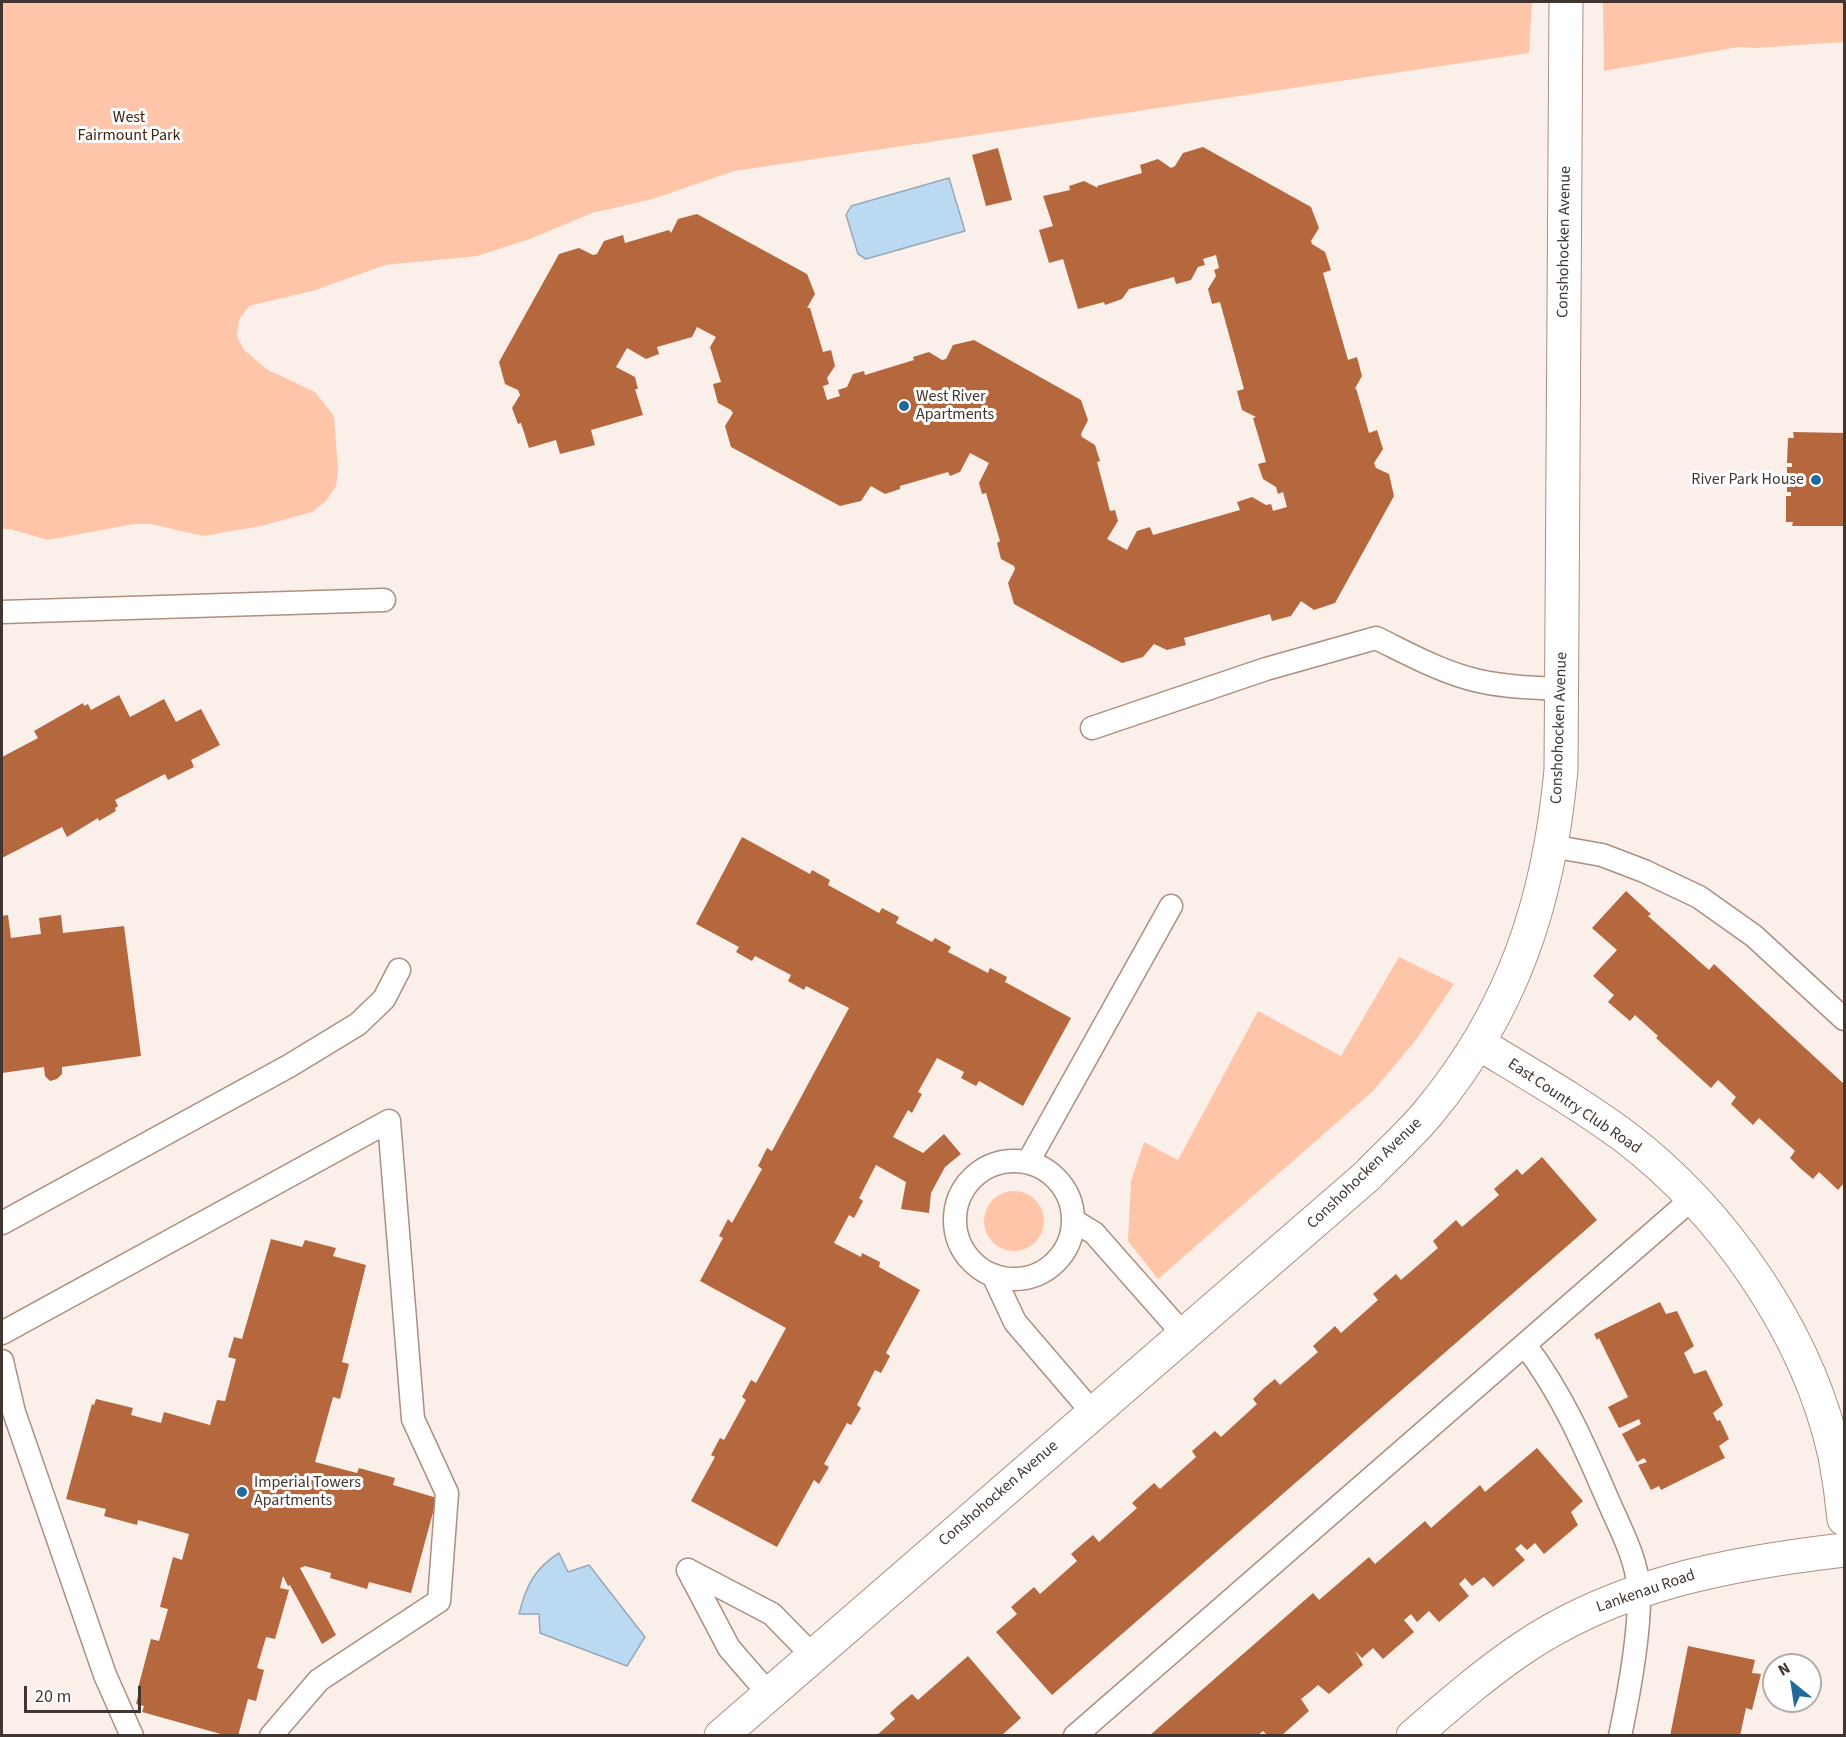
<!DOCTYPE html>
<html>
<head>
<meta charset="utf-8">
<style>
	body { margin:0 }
	#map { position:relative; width:1846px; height:1737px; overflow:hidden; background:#fbefe9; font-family:"Source Sans 3",sans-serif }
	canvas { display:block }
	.frame { position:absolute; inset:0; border:3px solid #41352f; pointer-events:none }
	.north { position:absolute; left:1762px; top:1653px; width:60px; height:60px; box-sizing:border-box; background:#fff; border:2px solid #b3aeac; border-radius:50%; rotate:330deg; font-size:16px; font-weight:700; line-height:24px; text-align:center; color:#41352f }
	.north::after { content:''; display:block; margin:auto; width:21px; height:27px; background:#1f699c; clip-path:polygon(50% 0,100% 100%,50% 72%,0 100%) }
	.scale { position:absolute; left:24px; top:1686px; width:117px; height:27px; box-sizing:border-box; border:3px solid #41352f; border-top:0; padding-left:8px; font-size:18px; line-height:21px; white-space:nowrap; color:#41352f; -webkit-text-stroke:4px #fff; paint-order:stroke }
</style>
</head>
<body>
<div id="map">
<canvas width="1846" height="1737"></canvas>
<div class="frame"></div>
<div class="north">N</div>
<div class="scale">20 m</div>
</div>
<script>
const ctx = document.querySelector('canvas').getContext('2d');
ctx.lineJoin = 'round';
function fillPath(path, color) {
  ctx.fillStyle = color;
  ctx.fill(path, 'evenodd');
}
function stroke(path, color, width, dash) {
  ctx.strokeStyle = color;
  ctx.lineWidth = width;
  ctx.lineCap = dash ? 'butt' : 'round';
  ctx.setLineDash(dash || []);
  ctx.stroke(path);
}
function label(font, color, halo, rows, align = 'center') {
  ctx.font = font + ' "Source Sans 3",sans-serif';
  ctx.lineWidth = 6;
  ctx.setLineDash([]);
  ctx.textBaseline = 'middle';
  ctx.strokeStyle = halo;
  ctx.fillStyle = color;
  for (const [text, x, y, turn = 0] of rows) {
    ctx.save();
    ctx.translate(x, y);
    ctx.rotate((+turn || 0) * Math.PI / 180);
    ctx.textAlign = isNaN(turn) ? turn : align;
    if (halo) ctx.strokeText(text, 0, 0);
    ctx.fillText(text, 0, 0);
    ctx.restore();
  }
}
fillPath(new Path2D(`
	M2,2H1532L1529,53L734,171L653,199L592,213L530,239L477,256L385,265L316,290L249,306L239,320L237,336L244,350L268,370L315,392L334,416L338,470L336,486L326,501L312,512L261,526L203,536L151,524H134L48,540L10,529H2Z
	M1603,2H1844V42L1755,48L1738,47L1604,71Z
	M1399,957L1454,984L1416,1040L1373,1091L1158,1279L1128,1241L1131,1181L1144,1142L1178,1160L1258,1011L1341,1056Z
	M984 1221a30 30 0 1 1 60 0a30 30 0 1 1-60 0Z`), '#fec5a9');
const water = new Path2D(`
	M949,178L965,231L866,259L858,254L846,215L851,206Z
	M559,1553L568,1572L589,1565L645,1637L627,1666L540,1633L539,1614H519C526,1586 534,1569 559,1553Z`);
fillPath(water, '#bcd9f2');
stroke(water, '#97a8b8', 1.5);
fillPath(new Path2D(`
	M1203,147L1311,207L1319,228L1311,241L1312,244L1325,252L1331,270L1323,273L1348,360L1357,357L1362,376L1354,390L1356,388L1369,433L1377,430L1383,449L1374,463L1376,468L1389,474L1394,496L1335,603L1314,610L1301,601L1291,616L1272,621L1270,614L1184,638L1186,645L1167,650L1154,644L1143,657L1122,663L1014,604L1008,583L1015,569L1014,566L1001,559L997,543L1000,541L986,493L982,494L979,483L989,463L970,453L960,472L950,476L948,472L900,486V489L885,494L871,486L861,501L840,506L731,447L725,426L733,413L731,410L718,403L713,384L721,382L710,347L716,337L697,327L692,337L657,347L659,354L646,359L627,348L616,367L635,377L638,389H635L643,415L591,430L595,445L560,454L556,440L529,448L521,423L518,424L512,408L520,395L518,390L505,384L499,362L559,254L579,248L593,255L597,254L604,241L623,235L625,243L669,230L671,233L678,219L697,214L807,274L815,294L807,308H810L823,352L831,350L835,366L827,378L829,384L823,386L827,400L840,396L838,390L847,387L853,374L864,371L865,375L914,360L913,357L929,352L942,360L946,359L953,345L974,340L1081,400L1088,420L1081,434L1082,437L1095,445L1100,461L1097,462L1110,511L1115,510L1118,521L1107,539L1127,550L1137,531L1150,527L1153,535L1240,510L1237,502L1252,497L1266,505L1271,504L1273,511L1287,507L1283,492L1278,494L1276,487L1263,479L1258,464L1266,462L1253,418L1256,417L1242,410L1237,391L1244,389L1220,302L1212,304L1208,289L1216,276L1214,270L1219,268L1216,255L1203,259L1205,265L1198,267L1191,280L1176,284L1174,277L1129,289L1122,299L1105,305L1104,302L1078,309L1063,259L1049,263L1039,230L1053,226L1043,196L1070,190L1069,186L1084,181L1098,188L1097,186L1142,173L1140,165L1158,159L1171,168L1175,166L1183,153Z
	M998,148L1012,200L986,206L972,155Z
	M1793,432L1844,433V526H1792L1793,522H1786V496H1791V492H1787V467H1792V463H1787L1788,438H1794Z
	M119,695L130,717L164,699L176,722L201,709L220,745L191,760L194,767L168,780L165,774L115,800L118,806L115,808L116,811L99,821L98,818L67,837L62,827L2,858V757L38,738L34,731L83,703L84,706L88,704L91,710Z
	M742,837L810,874L812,870L830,880L828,885L879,913L882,908L899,917L896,923L932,942L935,938L951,947L948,952L988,973L990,968L1007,977L1005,982L1071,1018L1023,1106L979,1081L976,1086L961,1078L964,1072L937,1058L918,1092L922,1094L912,1113L908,1110L893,1137L923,1153L944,1134L961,1154L945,1167L931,1193L929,1213L901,1209L906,1182L876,1165L859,1198L863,1201L854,1218L849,1215L834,1243L861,1257L862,1253L880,1262L879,1267L920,1290L886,1353L890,1356L881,1373L875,1370L857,1405L861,1408L851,1425L847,1423L824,1464L829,1467L819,1484L814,1480L777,1547L691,1501L715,1457L711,1455L720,1438L724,1440L746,1400L742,1397L751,1380L756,1383L786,1328L700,1281L723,1238L719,1236L728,1219L732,1223L762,1169L758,1166L767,1148L772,1151L849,1008L806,986L804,990L788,981L791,975L755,956L752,961L736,952L739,947L696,924Z
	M1626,891L1651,914L1648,916L1709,970L1714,964L1844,1084V1183L1838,1190L1819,1172L1813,1179L1800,1168L1790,1158L1795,1151L1759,1118L1753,1125L1731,1104L1736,1097L1718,1080L1711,1088L1656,1038L1658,1036L1635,1015L1630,1021L1608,1002L1614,995L1593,976L1617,950L1592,928Z
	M8,915L11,938L41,934L39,918L61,915L63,933L124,926L141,1056L62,1067V1074L57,1079L50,1081L45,1076L44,1067L2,1073V916Z
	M1542,1157L1597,1220L1052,1695L996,1632L1017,1614L1011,1607L1034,1587L1040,1594L1077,1561L1071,1554L1093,1535L1099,1542L1137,1508L1132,1503L1154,1483L1160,1489L1196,1457L1192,1451L1215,1431L1221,1437L1257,1404L1253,1399L1264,1388L1275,1379L1280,1385L1318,1352L1313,1346L1335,1326L1341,1333L1378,1300L1373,1294L1396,1274L1401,1280L1438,1248L1433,1241L1456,1220L1462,1227L1499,1195L1494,1189L1517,1169L1522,1175Z
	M271,1239L302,1247L305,1240L336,1248L333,1256L366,1265L342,1362L349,1364L340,1399L333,1397L315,1462L357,1473L359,1468L395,1478L393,1485L437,1498L411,1593L369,1582L367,1589L330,1578L331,1573L305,1566L300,1568L336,1635L322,1644L290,1585L288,1586L283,1576L280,1588L289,1590L275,1639L266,1637L257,1668L264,1670L256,1701L248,1699L238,1736H228L142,1712L144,1706L136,1704L140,1688H138L151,1639L159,1641L168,1609L160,1607L173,1557L182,1560L189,1534L138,1520L137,1525L104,1516L106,1509L66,1499L92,1404L94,1405L96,1399L133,1408L131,1415L161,1423L164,1412L210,1425L217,1400L225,1401L236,1359L228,1357L234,1337L242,1339Z
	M1660,1302L1666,1314L1677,1311L1694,1346L1684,1353L1694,1374L1706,1370L1723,1405L1713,1413L1717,1421L1720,1420L1729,1439L1719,1446L1725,1458L1661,1490L1659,1486L1651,1490L1638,1465L1647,1462L1644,1458L1637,1462L1622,1434L1641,1424L1639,1419L1619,1428L1608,1407L1628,1397L1599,1338L1597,1340L1594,1334Z
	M1537,1448L1583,1501L1571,1512L1578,1525L1544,1554L1535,1543L1527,1550L1521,1544L1515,1549L1525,1560L1493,1587L1484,1577L1472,1586L1465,1578L1459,1584L1469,1596L1439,1622L1429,1611L1417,1622L1411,1614L1404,1620L1414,1632L1383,1659L1373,1648L1362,1658L1355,1651L1363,1665L1329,1694L1318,1685L1311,1691L1301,1699L1309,1711L1281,1736H1268L1263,1731L1257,1736H1149L1313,1593L1319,1600L1369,1557L1375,1564L1425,1521L1431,1528L1480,1485L1485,1492Z
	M1688,1646L1755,1660L1752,1673L1761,1674L1752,1710L1746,1708L1740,1736H1670Z
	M968,1656L1021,1718L1001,1736H876L895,1719L890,1713L901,1703L912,1694L918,1700Z`), '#b5673e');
const lane = new Path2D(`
	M2,612L384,600
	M1092,728L1266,669L1376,638C1409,654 1443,673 1479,681C1506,687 1534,688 1562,689
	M1551,846L1602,855L1644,871L1699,897L1754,936L1844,1019
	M955 1220a59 59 0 1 1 118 0a59 59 0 1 1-118 0Z
	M1028,1162L1171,906
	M1074,1221L1094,1233L1184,1335
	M2,1223L289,1066L358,1024L384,999L399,970
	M993,1275L1015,1322L1093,1413
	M2,1333L389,1121L413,1419L447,1493L439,1601L319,1680L271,1736
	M1525,1345C1562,1393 1586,1449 1610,1505C1622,1532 1637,1560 1639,1591C1640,1634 1629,1693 1620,1736
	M2,1361L14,1412L105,1675L132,1736
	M688,1570L772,1614L813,1656
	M688,1570L729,1648L769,1694
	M1075,1736L1693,1198`);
const street = new Path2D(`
	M1478,1043C1527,1073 1578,1102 1624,1136C1723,1211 1808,1333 1835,1456C1839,1477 1842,1498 1844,1519
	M721,1736L1367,1176C1387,1155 1409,1136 1428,1113C1513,1011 1549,901 1561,770L1566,2
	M1413,1736C1448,1706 1482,1676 1520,1650C1616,1584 1731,1563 1844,1550`);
stroke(lane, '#ac8f81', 25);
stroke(street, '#ac8f81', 35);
stroke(lane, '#fff', 22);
stroke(street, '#fff', 33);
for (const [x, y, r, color] of [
	[904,406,6,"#1f699c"],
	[1816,480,6,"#1f699c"],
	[242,1492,6,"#1f699c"]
]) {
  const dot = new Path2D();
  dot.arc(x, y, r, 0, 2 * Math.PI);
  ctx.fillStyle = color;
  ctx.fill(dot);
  stroke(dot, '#fff', 2);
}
label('16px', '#432210', '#fff', [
	["West",129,118],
	["Fairmount Park",129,136]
]);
label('16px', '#41352f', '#fff', [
	["Conshohocken Avenue",1565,242,-89],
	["Conshohocken Avenue",1560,728,-88],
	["East Country Club Road",1574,1107,34],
	["Conshohocken Avenue",1365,1174,-44],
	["Conshohocken Avenue",999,1494,-41],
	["Lankenau Road",1646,1592,-19]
]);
label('16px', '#41352f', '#fff', [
	["West River",916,397],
	["Apartments",916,415],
	["River Park House",1804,480,"right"],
	["Imperial Towers",254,1483],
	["Apartments",254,1501]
], 'left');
</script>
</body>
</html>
